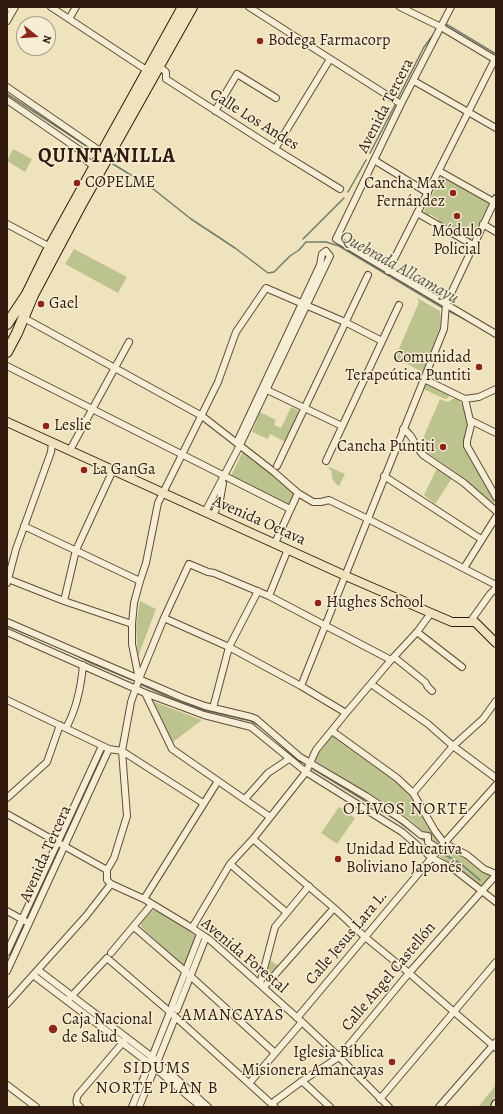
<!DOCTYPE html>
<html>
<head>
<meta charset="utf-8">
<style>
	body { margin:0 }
	#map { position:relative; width:503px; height:1114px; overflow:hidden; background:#efe3bd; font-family:Alegreya,serif }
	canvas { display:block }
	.frame { position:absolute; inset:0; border:8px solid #311a0d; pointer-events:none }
	.north { position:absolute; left:16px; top:16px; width:40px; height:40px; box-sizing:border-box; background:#f5edd4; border:1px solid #a79984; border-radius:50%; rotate:107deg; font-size:11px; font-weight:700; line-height:16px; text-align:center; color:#311a0d }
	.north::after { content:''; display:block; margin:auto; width:14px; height:18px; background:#8f2418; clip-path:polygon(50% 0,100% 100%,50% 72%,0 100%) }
</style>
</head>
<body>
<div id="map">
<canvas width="503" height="1114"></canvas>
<div class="frame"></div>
<div class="north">N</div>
</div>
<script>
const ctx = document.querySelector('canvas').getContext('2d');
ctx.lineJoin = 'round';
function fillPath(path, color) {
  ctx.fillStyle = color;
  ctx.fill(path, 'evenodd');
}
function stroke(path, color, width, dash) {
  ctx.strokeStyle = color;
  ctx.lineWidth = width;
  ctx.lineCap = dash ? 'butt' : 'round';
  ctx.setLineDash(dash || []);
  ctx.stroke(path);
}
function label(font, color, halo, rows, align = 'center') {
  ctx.font = font + ' Alegreya,serif';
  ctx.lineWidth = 3;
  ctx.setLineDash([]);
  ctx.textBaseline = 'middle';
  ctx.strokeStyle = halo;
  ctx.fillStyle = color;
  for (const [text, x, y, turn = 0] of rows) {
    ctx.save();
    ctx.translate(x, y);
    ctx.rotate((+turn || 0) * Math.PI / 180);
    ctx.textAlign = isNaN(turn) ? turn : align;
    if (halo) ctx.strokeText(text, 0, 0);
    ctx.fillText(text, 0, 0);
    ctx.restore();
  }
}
fillPath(new Path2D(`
	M13,149L32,159L25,172L7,161Z
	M442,176L488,203V206L471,239H466L439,223L438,219L430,214L428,216L425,213L424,211Z
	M74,249L127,277L118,293L65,264Z
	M417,298L440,311L441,325L423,372L395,358L419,302Z
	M426,383L450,394L448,398L445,399L423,389Z
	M457,397C463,405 469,418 467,428C466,436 463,441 466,448L495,501L493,506L465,479L421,448L420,445L440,399C450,404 448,401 457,397Z
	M291,407L298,410L299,413L286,442L270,434L268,439L252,432L260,412L276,420L274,425L281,428Z
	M243,451L294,492L293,498L289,505L231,476Z
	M327,466L345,474L339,486C334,483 331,479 332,472Z
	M437,468L452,478L435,504L424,495Z
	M140,601L156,609L138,657L136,627Z
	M154,702L202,720L173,742Z
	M333,734L397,781L407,791L439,844L436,843L408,818L314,760Z
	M339,807L355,818L337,844L321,833Z
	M449,849L465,857L491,875L481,887C473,880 466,873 458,868C451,863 444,862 439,855L442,851Z
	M155,910L195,934L197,938L187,964L184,965H182L141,927V923L151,911Z
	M270,960L279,966L264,982Z
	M496,1085V1093L490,1107H478Z`), '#bdc38e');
stroke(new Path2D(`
	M446,24L496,54
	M7,94L91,149
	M398,98L424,47L433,35
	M370,153L395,105
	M113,164L152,188L191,219L235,248L268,273L274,272L290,256L299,250L306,242H326L339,246L443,308
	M348,192L366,160
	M303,239L344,198
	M447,310L468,321
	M7,626L54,645
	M74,654L91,663L132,680
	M140,684L173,699L203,710L251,721L261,727
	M277,741L301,763
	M313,769L393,818L426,842
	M443,854L460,863L480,880`), '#707d6c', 1.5);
const minor = new Path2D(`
	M51,7L148,71
	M249,7L401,104
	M400,7L441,27L496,60
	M451,7L401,104L336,239L496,334
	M7,9L8,7
	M69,19L76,7
	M7,21L15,7
	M160,67L166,72V79L275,149L340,189
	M414,81L496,128
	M7,87L103,153
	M7,100L81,151L86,160L94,167
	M215,111L237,74L276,98
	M275,149L330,59
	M374,160L428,193
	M439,171L494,202
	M417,213L473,245
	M7,224L50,247
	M483,224L496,232
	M388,271L495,59
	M24,318L202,416L274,472L298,493L313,502H321L329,500L335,503L368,519L496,585
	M7,366L290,509
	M424,379L465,399L479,397L496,389
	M263,388L342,426
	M465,399L471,425L467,441V446L496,497
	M470,420L496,433
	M403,429C413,434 415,447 423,455L464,483L496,511
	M70,450L129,342
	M326,461L399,305
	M277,466L368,275
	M384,476L481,539
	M205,512L240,445L330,256L326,251L322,254L320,265L237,442
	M213,516L220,500L223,483
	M24,526L140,581
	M275,543L298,493
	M464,568L496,517
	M8,579L64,601L132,624
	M7,583L16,549L51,452L52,442
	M269,596L288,549
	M64,601L76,550L113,470
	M164,618L229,647L301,686L346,713
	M7,622L183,698L205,706L251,717L256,719L300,757L366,796L404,821L421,835L428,836V842L439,849
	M470,622L490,594L496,588
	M7,632L145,693L204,715L251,727L306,772L402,832L432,858L455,870L496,902
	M417,632L462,667
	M394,657L425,682L428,687L432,691
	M139,679L132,644V624L134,603L140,581L146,563L158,503L218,382L236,332L266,288L345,322L382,341
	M371,684L428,724L453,746L496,778
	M301,686L444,329L446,304L496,198
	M145,693L172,749L270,817
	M7,700L109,749L122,751L203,803
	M213,708L229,647L258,591
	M66,728C77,708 81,688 83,665
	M332,731L397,778L413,793L435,831L444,843L467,855L484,869L496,874
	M413,793L453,746L483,719L496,701
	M7,798L47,762L60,725
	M245,799L268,773L289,759
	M7,814L107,870
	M253,839L334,908L365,937L409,973L496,1048
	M230,864L286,912
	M107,870L114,858L127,816L122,751L131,702L139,679L164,618L189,564L208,572L214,573L269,596L391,660
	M107,870V880L111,884L144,899L192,928L210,940L302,1022L339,1057L389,1107
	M144,899L218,781
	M7,911L25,921
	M134,927L186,972L275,1053
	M192,928L230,864L253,839L306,772L316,750L346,713L391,660L417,632L431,613
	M200,934L172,1006L177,1010L206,937
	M7,952L102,746
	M111,953L152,904
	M38,970L152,1057L208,1107
	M7,971L109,749
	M33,975L149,1063L201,1107
	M260,984L275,927L309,886
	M264,987L334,908
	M67,1001L107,958L170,1012L275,1107
	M7,1004L86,916L111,884
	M297,1018L439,849L496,785
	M252,1080L302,1022
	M302,1081L330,1107
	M7,1085L36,1107
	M380,1099L496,962
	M275,1101L302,1081L339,1057L409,973L496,875
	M80,1107C75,1103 76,1100 78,1095L125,1040
	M132,1107L170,1012
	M139,1107L175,1018
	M439,1107L496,1042`);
const major = new Path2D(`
	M7,422L346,576L431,613L452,622H475L496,643
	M495,1107L496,1104`);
const highway = new Path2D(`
	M7,324L27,294L50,247L183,7
	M7,352L17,333L33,295L82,203L192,7`);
stroke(minor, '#604c39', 8);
stroke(major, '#311a0d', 10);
stroke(highway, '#311a0d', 12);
stroke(minor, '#f5edd4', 6);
stroke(major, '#efe3bd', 8);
stroke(highway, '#efe3bd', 10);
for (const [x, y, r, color] of [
	[260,41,4,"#8f2418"],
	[77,183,4,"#8f2418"],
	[453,193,4,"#8f2418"],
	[457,216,4,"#8f2418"],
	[41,304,4,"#8f2418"],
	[479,367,4,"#8f2418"],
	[46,426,4,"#8f2418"],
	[443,447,4,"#8f2418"],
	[84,470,4,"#8f2418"],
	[318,603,4,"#8f2418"],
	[338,859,4,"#8f2418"],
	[53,1029,5,"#8f2418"],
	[392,1062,4,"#8f2418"]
]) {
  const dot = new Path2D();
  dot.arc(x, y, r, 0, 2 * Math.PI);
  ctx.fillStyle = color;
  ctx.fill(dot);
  stroke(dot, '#f5edd4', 1.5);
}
label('16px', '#311a0d', '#f5edd4', [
	["Bodega Farmacorp",268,41],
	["COPELME",85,183],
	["Cancha Max",445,184,"right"],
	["Fernández",445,202,"right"],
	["Módulo",457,232,"center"],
	["Policial",457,250,"center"],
	["Gael",49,304],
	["Comunidad",471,358,"right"],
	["Terapeútica Puntiti",471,376,"right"],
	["Leslie",54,426],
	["Cancha Puntiti",435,447,"right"],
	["La GanGa",92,470],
	["Hughes School",326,603],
	["Unidad Educativa",346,850],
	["Boliviano Japonés",346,868],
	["Caja Nacional",62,1020],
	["de Salud",62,1038],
	["Iglesia Bíblica",384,1053,"right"],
	["Misionera Amancayas",384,1071,"right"]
], 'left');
label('16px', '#311a0d', '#f5edd4', [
	["Avenida Tercera",386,106,-63],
	["Calle Los Andes",254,120,32],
	["Avenida Octava",259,521,24],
	["Avenida Tercera",46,854,-66],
	["Calle Jesus Lara L.",347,938,-50],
	["Avenida Forestal",244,956,40],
	["Calle Angel Castellón",389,977,-50]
]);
label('italic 17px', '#565445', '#f5edd4', [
	["Quebrada Allcamayu",399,268,29]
]);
ctx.letterSpacing = '1px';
label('17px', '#311a0d', '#f5edd4', [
	["OLIVOS NORTE",406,810],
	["AMANCAYAS",233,1016],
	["SIDUMS",157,1069],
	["NORTE PLAN B",157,1089]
]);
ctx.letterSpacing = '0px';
ctx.letterSpacing = '1px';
label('bold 20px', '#311a0d', '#f5edd4', [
	["QUINTANILLA",107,157]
]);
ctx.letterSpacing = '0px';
</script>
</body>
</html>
